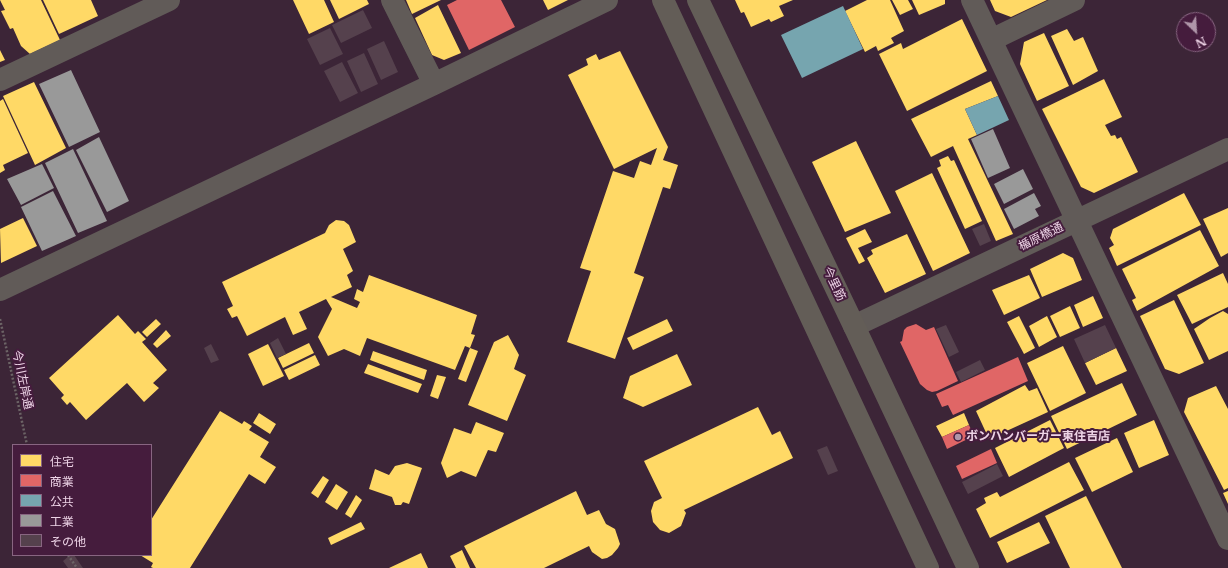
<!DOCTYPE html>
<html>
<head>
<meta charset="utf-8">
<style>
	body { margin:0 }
	#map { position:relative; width:1228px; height:568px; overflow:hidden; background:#3c2537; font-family:"Libre Baskerville","Noto Sans JP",serif }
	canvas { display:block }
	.legend { position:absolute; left:12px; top:444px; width:140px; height:112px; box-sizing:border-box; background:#451c3d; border:1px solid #886581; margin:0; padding:5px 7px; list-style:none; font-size:12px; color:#edd3e6 }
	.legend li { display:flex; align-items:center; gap:8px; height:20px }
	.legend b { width:20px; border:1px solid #886581 }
	.north { position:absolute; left:1176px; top:12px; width:40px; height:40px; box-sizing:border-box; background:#451c3d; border:1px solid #886581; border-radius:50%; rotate:155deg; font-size:11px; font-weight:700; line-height:16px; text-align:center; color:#edd3e6 }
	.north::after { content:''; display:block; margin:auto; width:14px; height:18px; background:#af96a9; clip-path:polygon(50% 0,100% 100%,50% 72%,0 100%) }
</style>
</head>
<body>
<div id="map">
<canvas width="1228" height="568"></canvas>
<ul class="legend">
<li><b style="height:11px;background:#ffd966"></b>住宅</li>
<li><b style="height:11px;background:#e06666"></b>商業</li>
<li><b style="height:11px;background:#76a5af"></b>公共</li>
<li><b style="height:11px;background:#999"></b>工業</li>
<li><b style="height:11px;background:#55414d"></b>その他</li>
</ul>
<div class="north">N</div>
</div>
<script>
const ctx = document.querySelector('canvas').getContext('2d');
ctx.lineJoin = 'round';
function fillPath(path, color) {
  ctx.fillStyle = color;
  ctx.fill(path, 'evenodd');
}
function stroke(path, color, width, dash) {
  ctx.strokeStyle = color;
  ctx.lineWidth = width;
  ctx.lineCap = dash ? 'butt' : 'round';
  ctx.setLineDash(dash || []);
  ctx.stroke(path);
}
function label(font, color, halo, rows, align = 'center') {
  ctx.font = font + ' "Libre Baskerville","Noto Sans JP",serif';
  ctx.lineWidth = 4;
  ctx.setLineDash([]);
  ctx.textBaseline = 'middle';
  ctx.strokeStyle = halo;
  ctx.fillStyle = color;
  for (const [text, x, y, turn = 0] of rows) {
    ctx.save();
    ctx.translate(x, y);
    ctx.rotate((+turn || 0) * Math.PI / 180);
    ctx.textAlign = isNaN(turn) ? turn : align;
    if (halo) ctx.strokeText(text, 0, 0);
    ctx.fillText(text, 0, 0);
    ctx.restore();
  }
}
fillPath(new Path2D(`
	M0,0H41L60,40L30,54L21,46L13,28L10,29L1,11L5,10Z
	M43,0H91L98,16L59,34Z
	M293,0H324L334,22L309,34Z
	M330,0H367L369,4L339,19Z
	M406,0H441L412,14Z
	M543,0H568L548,10Z
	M735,0H793L779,6L784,16L771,22L769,19L751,27L744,12L741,13Z
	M867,0H890L904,31L891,38L894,43L878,51L876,46L865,52L845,11Z
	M892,0H908L913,9L900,15Z
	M912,0H945V4L919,15Z
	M990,0H1047L1011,17L995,11Z
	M438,5L461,53L444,60L432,55L415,18Z
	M962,19L987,71L907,111L879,54L901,43L903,49Z
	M1067,29L1074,41L1083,37L1098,71L1073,85L1051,36Z
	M1044,33L1069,86L1037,101L1020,64L1024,42Z
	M0,50L5,60L0,62Z
	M620,51L668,147L663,160L678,165L670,189L663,187L634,273L644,277L615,359L567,342L591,271L580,268L613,171L634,178L640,161L651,165L657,148L614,169L568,75L588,65L586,59L596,54L599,60Z
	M1104,79L1122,117L1105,125L1111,136L1115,135L1117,139L1121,137L1138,172L1094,193L1081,187L1042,109Z
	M991,81L998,96L965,109L977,135L968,139L1013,234L996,241L953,146L931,157L911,119Z
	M34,82L66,148L35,165L3,96Z
	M3,99L28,153L3,165L5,170L0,173V101Z
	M856,141L891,213L845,232L812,162Z
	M948,156L951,161L954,160L982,221L965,229L937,168L941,166L939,160Z
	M932,173L970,253L933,271L895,191Z
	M1184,193L1201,225L1117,266L1109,248L1114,245L1110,238L1113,229Z
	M1228,208V253L1221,257L1203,219Z
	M23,218L37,246L1,263L0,229Z
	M336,220L344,221L349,225L356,242L343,249L353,271L347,275L352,287L331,297L357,308L360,302L354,299L357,289L363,292L369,275L477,315L471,334L475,335L470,348L465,346L455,370L367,338L360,356L344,349L328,356L318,337L332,309L326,299L299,312L307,329L293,335L285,317L247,336L237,316L232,318L227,309L233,306L222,282L325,233L329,225Z
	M865,229L872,242L858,248L865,261L859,264L846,238Z
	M1200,230L1219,266L1137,311L1132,300L1136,298L1122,269Z
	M907,234L926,274L885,293L867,258L873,254L871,250Z
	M1063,253L1073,258L1082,280L1042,297L1030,269Z
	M1223,273L1228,284V307L1192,324L1177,295Z
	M1029,275L1040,298L1004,315L992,290Z
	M1093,296L1103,318L1083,327L1074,305Z
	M1174,300L1204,363L1179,374L1165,369L1140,316Z
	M1070,306L1080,328L1060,337L1050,316Z
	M1223,311L1228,314V351L1209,360L1194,329L1210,318Z
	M118,315L135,334L138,331L146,339L142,342L167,370L153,383L159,388L144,402L127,383L86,420L70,402L67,405L61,398L64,395L49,378Z
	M1019,316L1035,348L1024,354L1007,322Z
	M1047,316L1057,337L1039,347L1029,326Z
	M156,319L161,324L147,337L142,332Z
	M667,319L673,331L633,350L627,338Z
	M166,330L171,336L157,348L153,344Z
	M508,335L519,355L514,369L526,375L507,421L468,405L494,342Z
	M309,343L314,353L283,368L278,358Z
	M268,344L284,376L263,386L248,354Z
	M1063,346L1086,393L1050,411L1027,363Z
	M470,348L478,351L466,382L458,379Z
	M1116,348L1127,371L1096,385L1085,363Z
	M373,351L427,370L424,380L370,360Z
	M677,354L692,385L643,407L623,398L630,376Z
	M315,355L320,365L289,380L284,370Z
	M368,364L422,384L418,393L364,373Z
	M437,375L446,377L438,399L430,396Z
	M1122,383L1137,415L1067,449L1051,416Z
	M1025,385L1029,391L1037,388L1048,412L989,439L976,411Z
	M1216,386L1228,409V488L1224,490L1184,412L1188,398Z
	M758,407L772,435L780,431L793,458L684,510L686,513L681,526L669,533L660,530L653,522L651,511L654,502L662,498L644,461Z
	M220,411L242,424L244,421L252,426L249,430L269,442L260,457L276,467L265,484L249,474L190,568H153L151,567L153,563L140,555H151V520Z
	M259,413L276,424L270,434L253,423Z
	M964,413L969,425L942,437L936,426Z
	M1050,420L1064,448L1009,477L995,448Z
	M1154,420L1169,455L1139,468L1124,433Z
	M476,422L504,433L496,452L488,450L476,477L461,471L447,478L441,463L454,428L471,434Z
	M1117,438L1133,472L1092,492L1075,458Z
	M1069,462L1084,490L990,538L976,509L986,503L984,498L997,492L1000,497Z
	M407,463L422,468L409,504L403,502L401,505H395L392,497L369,489L375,469L389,475L395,466Z
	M323,476L329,480L318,498L311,493Z
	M336,484L348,492L337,510L325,502Z
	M576,491L587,515L599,510L606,524L615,529L620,544L618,548L612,555L607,558L602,559L592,552L589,546L544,568H476L464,546Z
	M1228,491V504L1223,493Z
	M356,495L362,500L351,518L345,514Z
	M1086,496L1122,568H1070L1045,516Z
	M361,522L365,529L331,545L328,538Z
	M1039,522L1050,543L1007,563L997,542Z
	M462,550L470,568H456L450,556Z
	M421,553L428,568H389Z`), '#ffd966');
fillPath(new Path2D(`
	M457,0H501L515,27L469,50L447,5Z
	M916,324L926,330L934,327L958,381L937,391L932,392L927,390L920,384L900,342L902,341L904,330L907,327Z
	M1018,357L1028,381L953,415L948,405L942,407L936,394Z
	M969,425L974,436L947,449L942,437Z
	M991,449L997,463L962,479L956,466Z`), '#e06666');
fillPath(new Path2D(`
	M843,6L863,49L802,78L781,35Z
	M998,96L1009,120L977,135L965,109Z`), '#76a5af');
fillPath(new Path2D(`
	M71,70L100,132L69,147L39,84Z
	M993,129L1010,168L988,178L971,139Z
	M99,137L129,201L107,212L76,150Z
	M73,149L107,221L78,233L45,163Z
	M42,164L54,188L21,205L7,179Z
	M1023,169L1033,189L1004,204L994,184Z
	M53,191L76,236L42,251L21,207Z
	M1034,193L1041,206L1035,209L1039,216L1014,229L1004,209Z`), '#999');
fillPath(new Path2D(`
	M363,10L372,28L341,43L332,25Z
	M330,28L343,54L320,65L307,39Z
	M384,41L398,72L381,80L367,49Z
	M364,53L378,84L361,92L347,61Z
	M342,62L358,93L340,102L324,71Z
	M984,224L991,241L980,246L972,229Z
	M946,325L959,352L949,357L936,329Z
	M1105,325L1116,348L1085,363L1074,339Z
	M278,338L286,354L277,358L270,343Z
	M211,344L219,360L211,363L204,348Z
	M980,360L985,370L961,382L956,372Z
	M827,446L838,471L828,475L817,450Z
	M997,464L1003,476L968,494L962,482Z
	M70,555H74L83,568H68L63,561Z`), '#55414d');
stroke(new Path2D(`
	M0,319L27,445
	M68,555L77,568`), '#6c6466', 2.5, [2, 2]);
stroke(new Path2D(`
	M392,0L434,84
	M972,0L1228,539
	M991,40L1074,0
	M0,80L169,0
	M0,290L434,84L607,0
	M854,326L1228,149`), '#615b58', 22);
stroke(new Path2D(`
	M663,0L928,568
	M698,0L854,326L968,568`), '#635d57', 22);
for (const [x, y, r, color] of [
	[958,437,4,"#af96a9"]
]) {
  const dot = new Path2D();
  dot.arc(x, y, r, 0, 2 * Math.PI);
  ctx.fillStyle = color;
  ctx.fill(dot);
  stroke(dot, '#451c3d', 1.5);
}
label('12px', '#edd3e6', '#451c3d', [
	["楯原橋通",1041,237,-26],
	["今里筋",834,284,64],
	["今川左岸通",22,380,78]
]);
label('bold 12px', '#edd3e6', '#451c3d', [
	["ボンハンバーガー東住吉店",966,437]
], 'left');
</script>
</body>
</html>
